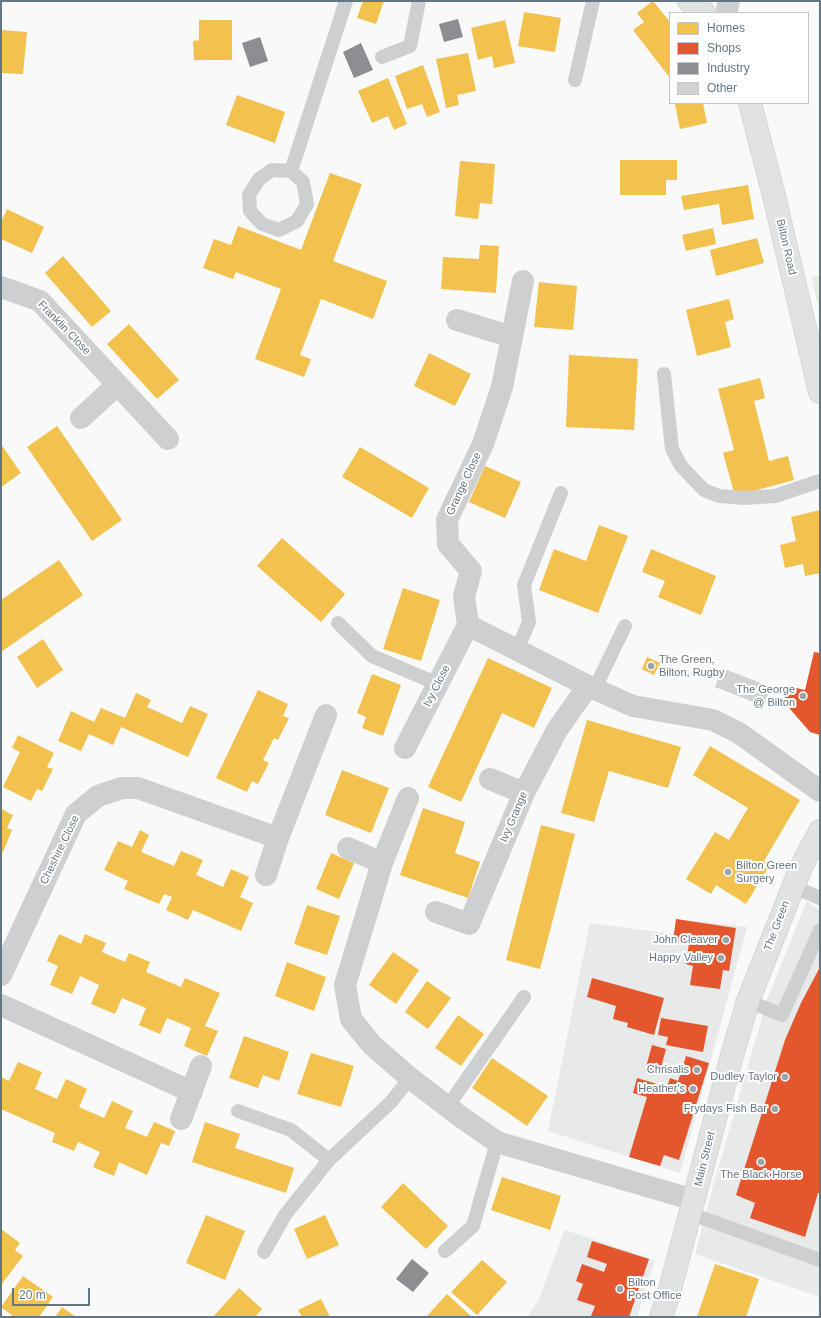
<!DOCTYPE html>
<html>
<head>
<meta charset="utf-8">
<style>
	body { margin:0 }
	#map { position:relative; width:821px; height:1318px; overflow:hidden; background:#f9f9f9; font-family:Helvetica,sans-serif }
	canvas { display:block }
	.frame { position:absolute; inset:0; border:2px solid #657683; pointer-events:none }
	.legend { position:absolute; left:669px; top:12px; width:140px; height:92px; box-sizing:border-box; background:#fff; border:1px solid #c1c8cd; margin:0; padding:5px 7px; list-style:none; font-size:12px; color:#657683 }
	.legend li { display:flex; align-items:center; gap:8px; height:20px }
	.legend b { width:20px; border:1px solid #c1c8cd }
	.scale { position:absolute; left:12px; top:1288px; width:78px; height:18px; box-sizing:border-box; border:2px solid #657683; border-top:0; padding-left:5px; font-size:12px; line-height:14px; white-space:nowrap; color:#657683; -webkit-text-stroke:3px #fff; paint-order:stroke }
</style>
</head>
<body>
<div id="map">
<canvas width="821" height="1318"></canvas>
<div class="frame"></div>
<ul class="legend">
<li><b style="height:11px;background:#f2c14e"></b>Homes</li>
<li><b style="height:11px;background:#e4572e"></b>Shops</li>
<li><b style="height:11px;background:#8d8d92"></b>Industry</li>
<li><b style="height:11px;background:#d0d2d3"></b>Other</li>
</ul>
<div class="scale">20 m</div>
</div>
<script>
const ctx = document.querySelector('canvas').getContext('2d');
ctx.lineJoin = 'round';
function fillPath(path, color) {
  ctx.fillStyle = color;
  ctx.fill(path, 'evenodd');
}
function stroke(path, color, width, dash) {
  ctx.strokeStyle = color;
  ctx.lineWidth = width;
  ctx.lineCap = dash ? 'butt' : 'round';
  ctx.setLineDash(dash || []);
  ctx.stroke(path);
}
function label(font, color, halo, rows, align = 'center') {
  ctx.font = font + ' Helvetica,sans-serif';
  ctx.lineWidth = 4;
  ctx.setLineDash([]);
  ctx.textBaseline = 'middle';
  ctx.strokeStyle = halo;
  ctx.fillStyle = color;
  for (const [text, x, y, turn = 0] of rows) {
    ctx.save();
    ctx.translate(x, y);
    ctx.rotate((+turn || 0) * Math.PI / 180);
    ctx.textAlign = isNaN(turn) ? turn : align;
    if (halo) ctx.strokeText(text, 0, 0);
    ctx.fillText(text, 0, 0);
    ctx.restore();
  }
}
fillPath(new Path2D(`
	M807,901L820,911V1297L695,1254L713,1186L768,997Z
	M676,919L747,927L680,1173L548,1131L590,923L674,934Z
	M565,1230L655,1260L637,1317H528L539,1298Z`), '#e8e9e9');
fillPath(new Path2D(`
	M820,275V313L811,277Z`), '#e8ebe6');
fillPath(new Path2D(`
	M363,1H384L376,24L357,18Z
	M653,1L670,22V78L633,30L644,22L637,13Z
	M524,12L561,18L555,52L518,46Z
	M199,20H232V60H194L193,41L199,40Z
	M505,20L515,63L494,68L492,56L478,60L471,28Z
	M1,30L27,32L23,74L1,73Z
	M468,53L476,91L457,95L459,105L446,108L436,59Z
	M423,65L440,112L427,117L422,104L407,109L395,76Z
	M388,78L407,124L394,130L388,116L372,123L358,91Z
	M237,95L285,112L275,143L226,125Z
	M680,103H703L707,123L680,129L675,104Z
	M620,160H677V180H666V195H620Z
	M460,161L495,164L492,204L480,203L478,219L455,216Z
	M330,173L362,184L333,261L387,281L373,319L321,299L300,355L311,359L304,377L255,359L281,289L236,272L233,279L203,268L214,239L231,245L238,226L301,250Z
	M748,185L754,219L722,225L719,204L684,210L681,196Z
	M7,209L44,227L32,253L1,239V222Z
	M713,228L716,244L686,251L682,235Z
	M757,238L764,263L716,276L710,250Z
	M480,245L499,246L496,293L441,289L443,257L479,259Z
	M63,256L111,311L92,327L45,273Z
	M539,282L577,286L573,330L534,327Z
	M729,299L734,319L725,322L731,347L697,356L686,310Z
	M129,324L179,380L157,399L107,344Z
	M429,353L471,374L455,406L414,386Z
	M569,355L638,359L634,430L566,427Z
	M760,378L765,398L754,401L769,461L788,456L794,480L735,496L723,453L734,450L718,389Z
	M57,426L122,520L92,541L27,447Z
	M1,444L21,473L1,487Z
	M360,447L429,488L412,518L342,477Z
	M485,466L521,482L505,518L469,502Z
	M820,510V573L805,576L803,564L785,568L780,545L796,541L791,517Z
	M599,525L628,536L598,613L539,590L554,549L586,561Z
	M282,538L345,594L321,622L257,566Z
	M651,549L716,576L701,615L658,597L665,581L642,572Z
	M59,560L83,595L1,652V600Z
	M403,588L440,600L421,661L383,649Z
	M43,639L63,670L37,688L17,657Z
	M647,657L660,663L654,675L642,669Z
	M488,658L552,688L534,728L502,713L461,802L428,787Z
	M372,674L401,685L383,736L362,728L366,717L357,713Z
	M258,690L288,704L283,716L289,718L278,740L274,738L263,760L269,763L258,784L252,781L247,792L216,778Z
	M136,693L151,700L147,707L182,723L190,706L208,714L188,757L121,727L113,745L89,734L81,751L58,741L71,711L94,722L101,708L125,718Z
	M587,720L681,747L668,788L609,771L594,822L561,813Z
	M18,735L54,753L47,767L53,769L42,791L37,789L31,801L3,787L20,752L12,748Z
	M710,746L800,800L764,861L770,865L746,904L716,885L711,894L686,879L715,832L729,840L748,808L693,775Z
	M342,770L389,788L371,833L325,815Z
	M423,808L465,822L455,853L480,862L468,898L400,875Z
	M1,809L13,815L7,828L12,830L3,852L1,851Z
	M541,825L575,834L540,969L506,960Z
	M140,830L149,835L141,852L174,866L181,851L191,855L203,860L196,875L223,887L231,869L249,877L240,897L253,903L241,931L193,910L188,920L166,910L172,897L164,894L159,904L124,889L128,881L104,870L118,841L132,847Z
	M331,853L354,863L339,899L316,889Z
	M307,905L340,916L327,955L294,944Z
	M59,934L81,944L85,934L106,943L102,952L125,962L129,953L150,962L146,972L181,987L185,978L220,993L205,1026L218,1031L207,1056L184,1046L191,1028L177,1022L167,1018L160,1034L139,1025L146,1008L122,998L115,1014L91,1004L99,985L80,976L72,994L50,985L58,966L47,961Z
	M393,952L419,970L396,1004L369,985Z
	M287,962L326,977L314,1011L275,996Z
	M427,981L451,998L428,1029L405,1012Z
	M458,1015L484,1034L461,1066L435,1048Z
	M244,1036L289,1052L279,1081L263,1075L258,1088L229,1078Z
	M311,1053L354,1066L341,1107L297,1094Z
	M492,1058L548,1096L527,1126L472,1088Z
	M18,1062L42,1072L35,1089L57,1099L66,1079L87,1089L79,1107L104,1118L112,1101L133,1111L125,1128L147,1137L154,1122L175,1131L169,1146L161,1143L147,1175L119,1162L114,1176L93,1167L100,1152L78,1142L74,1151L52,1142L55,1133L1,1109V1077L9,1081Z
	M205,1122L240,1134L235,1148L294,1168L286,1193L192,1162Z
	M502,1177L561,1196L550,1230L491,1210Z
	M403,1183L448,1226L426,1249L381,1207Z
	M206,1215L245,1231L225,1280L186,1263Z
	M325,1215L339,1245L307,1259L294,1229Z
	M1,1229L20,1243L15,1250L23,1256L1,1285Z
	M482,1260L507,1282L477,1315L451,1292Z
	M715,1264L759,1279L746,1317H697Z
	M23,1276L53,1297L39,1317H14L1,1307Z
	M239,1288L262,1309L255,1317H213Z
	M447,1294L472,1317H426Z
	M321,1299L330,1317H302L298,1310Z
	M62,1307L76,1317H55Z`), '#f2c14e');
fillPath(new Path2D(`
	M814,652L820,653V735L810,732L784,702L788,686L805,690Z
	M676,919L736,928L729,971L723,970L720,989L690,985L693,966L686,964L689,943L673,941Z
	M820,967V1193H818L805,1237L750,1218L755,1203L736,1195L785,1040L801,1003Z
	M592,978L664,998L654,1035L627,1027L628,1023L613,1019L616,1006L587,997Z
	M661,1018L708,1026L703,1052L666,1045L668,1037L658,1035Z
	M652,1045L666,1049L659,1075L645,1071Z
	M686,1056L709,1063L679,1160L664,1155L660,1166L629,1157L647,1097L633,1093L637,1078L667,1087L670,1078L678,1081Z
	M592,1241L649,1259L629,1317H595L591,1316L595,1306L577,1300L583,1284L576,1281L582,1264L604,1272L607,1264L587,1257Z`), '#e4572e');
fillPath(new Path2D(`
	M458,19L463,37L444,42L439,24Z
	M260,37L268,61L250,67L242,43Z
	M361,43L373,70L354,78L343,52Z
	M412,1259L429,1273L413,1292L396,1279Z`), '#8d8d92');
fillPath(new Path2D(`
	M722,668L771,687L764,706L715,687Z`), '#d0d2d3');
const secondary = new Path2D(`
	M689,1L699,8L704,13
	M750,103L774,196L820,392
	M661,1317L669,1293L731,1059L748,1001L801,867L820,831`);
stroke(secondary, '#d5d6d7', 24);
stroke(new Path2D(`
	M382,57L410,46L419,1
	M575,80L593,1
	M291,171L272,170L259,179L249,195L250,211L262,224L279,230L297,221L307,204L303,182L291,171L346,1
	M664,374L672,449L681,466L704,490L719,496L744,498L775,496L820,481
	M338,623L372,656L438,684
	M517,650L529,622L524,585L561,493
	M594,690L625,626
	M792,886L820,898
	M748,1001L782,1015L820,930
	M448,1106L524,997
	M238,1111L291,1130L329,1160
	M691,1214L820,1260
	M445,1251L473,1226L497,1142
	M264,1252L285,1215L329,1160L391,1102L410,1078`), '#cecfd0', 14);
stroke(new Path2D(`
	M726,13L729,1
	M1,287L40,301L168,439
	M457,320L512,337
	M81,418L117,385
	M468,625L588,686L633,706L713,720L739,733L820,791
	M468,625L464,596L471,571L448,544L447,520L483,444L502,387L523,281
	M405,748L468,625
	M490,779L524,793
	M408,798L382,863L345,985L351,1019L372,1045L410,1078L461,1117L497,1142L694,1200
	M348,848L382,863
	M266,875L278,838L326,715
	M436,912L469,924L524,793L557,730L588,686
	M1,975L76,814L98,796L122,788H138L278,838
	M1,1005L192,1092
	M181,1119L201,1066`), '#cecfd0', 22);
stroke(secondary, '#e1e2e2', 22);
for (const [x, y, r, color] of [
	[651,666,4,"#99a4ac"],
	[803,696,4,"#99a4ac"],
	[728,872,4,"#99a4ac"],
	[726,940,4,"#99a4ac"],
	[721,958,4,"#99a4ac"],
	[697,1070,4,"#99a4ac"],
	[785,1077,4,"#99a4ac"],
	[693,1089,4,"#99a4ac"],
	[775,1109,4,"#99a4ac"],
	[761,1162,4,"#99a4ac"],
	[620,1289,4,"#99a4ac"]
]) {
  const dot = new Path2D();
  dot.arc(x, y, r, 0, 2 * Math.PI);
  ctx.fillStyle = color;
  ctx.fill(dot);
  stroke(dot, '#fff', 1.5);
}
label('11px', '#657683', '#fff', [
	["Bilton Road",786,247,77],
	["Franklin Close",64,328,46],
	["Grange Close",464,484,-65],
	["Ivy Close",437,686,-63],
	["Ivy Grange",514,817,-67],
	["Cheshire Close",60,850,-64],
	["The Green",777,926,-69],
	["Main Street",705,1159,-76]
]);
label('11px', '#657683', '#fff', [
	["The Green,",659,660,"left"],
	["Bilton, Rugby",659,673,"left"],
	["The George",795,690],
	["@ Bilton",795,703],
	["Bilton Green",736,866,"left"],
	["Surgery",736,879,"left"],
	["John Cleaver",718,940],
	["Happy Valley",713,958],
	["Chrisalis",689,1070],
	["Dudley Taylor",777,1077],
	["Heather's",685,1089],
	["Frydays Fish Bar",767,1109],
	["The Black Horse",761,1175,"center"],
	["Bilton",628,1283,"left"],
	["Post Office",628,1296,"left"]
], 'right');
</script>
</body>
</html>
